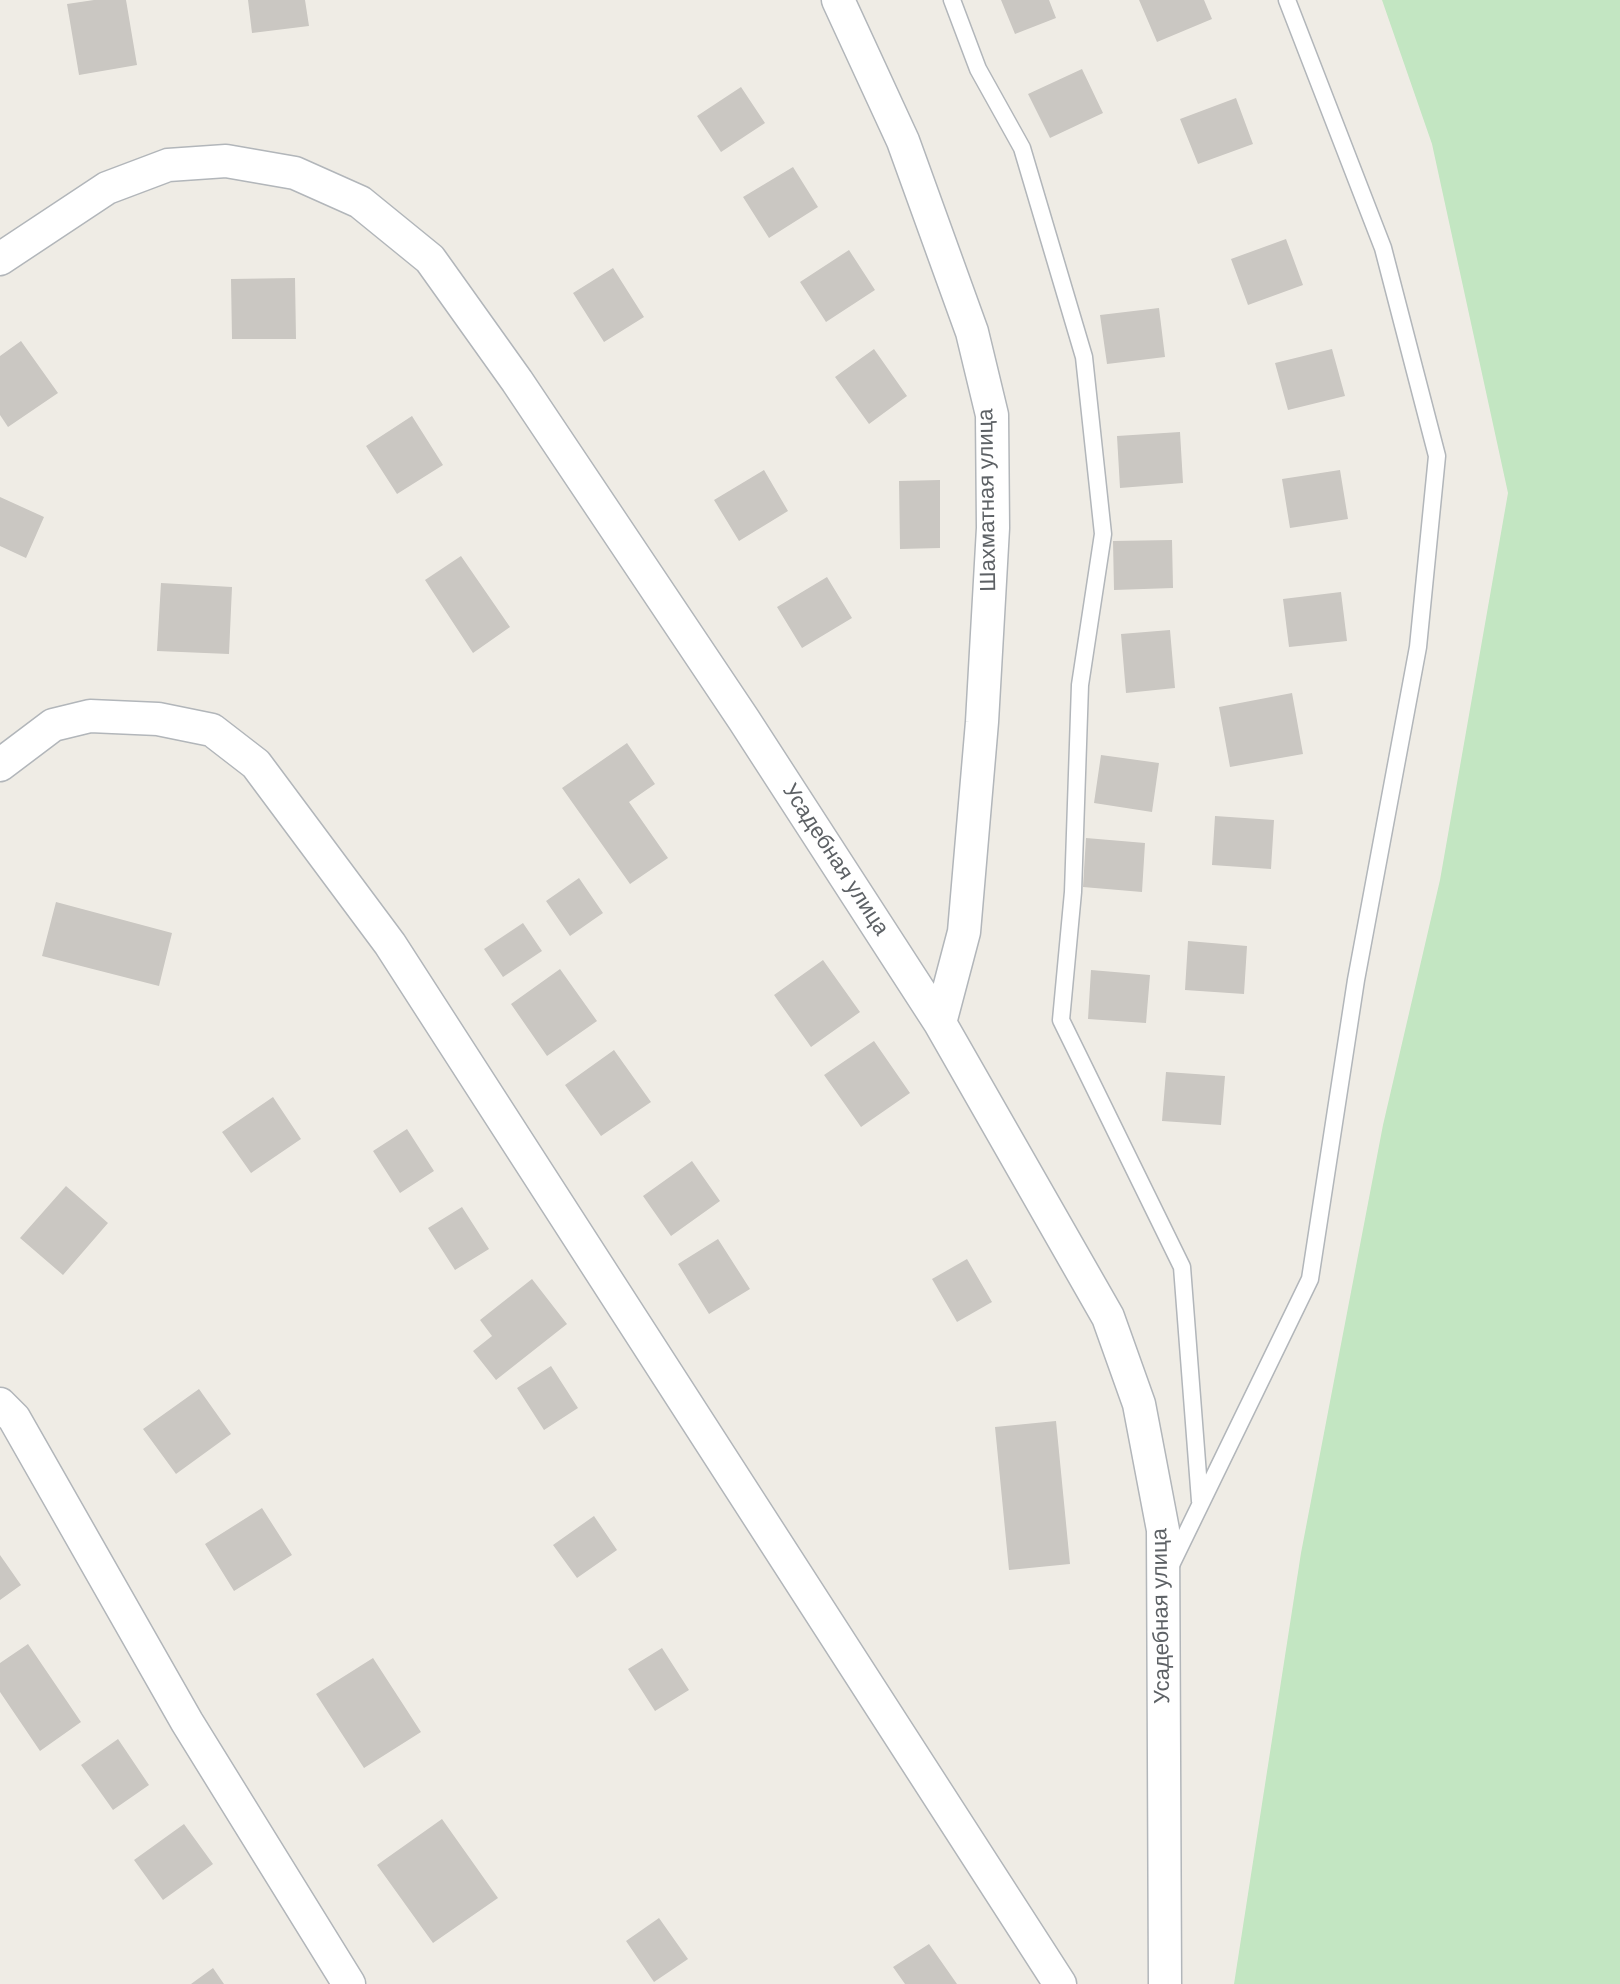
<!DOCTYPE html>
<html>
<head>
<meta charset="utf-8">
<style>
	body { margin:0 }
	canvas { display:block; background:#efece5 }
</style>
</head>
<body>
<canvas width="1620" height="1984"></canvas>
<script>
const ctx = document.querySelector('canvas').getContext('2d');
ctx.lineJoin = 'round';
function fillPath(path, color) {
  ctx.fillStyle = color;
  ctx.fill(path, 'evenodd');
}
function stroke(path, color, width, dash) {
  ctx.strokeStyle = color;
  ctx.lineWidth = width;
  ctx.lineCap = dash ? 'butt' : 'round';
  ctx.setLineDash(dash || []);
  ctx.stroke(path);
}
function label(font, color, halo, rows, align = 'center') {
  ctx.font = font + ' "DM Sans",sans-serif';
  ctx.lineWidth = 8;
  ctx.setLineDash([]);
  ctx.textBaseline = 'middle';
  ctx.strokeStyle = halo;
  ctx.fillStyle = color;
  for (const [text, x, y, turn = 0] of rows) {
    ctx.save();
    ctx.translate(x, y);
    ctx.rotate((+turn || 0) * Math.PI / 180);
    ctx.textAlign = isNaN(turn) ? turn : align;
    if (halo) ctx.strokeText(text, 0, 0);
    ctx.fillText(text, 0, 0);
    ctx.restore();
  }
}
fillPath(new Path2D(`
	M1382,0H1620V1984H1234L1301,1553L1383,1125L1440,880L1508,493L1432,144Z`), '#c3e6c2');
fillPath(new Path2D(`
	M94,0H126L137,65L79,75L67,4Z
	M248,0H305L309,26L252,33Z
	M1001,0H1049L1056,18L1015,34Z
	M1139,0H1204L1212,19L1157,42Z
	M1082,69L1103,113L1050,138L1028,94Z
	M741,87L765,123L721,152L697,116Z
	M1236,98L1253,144L1198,164L1180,119Z
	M793,167L818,207L769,238L743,197Z
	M1286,239L1303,285L1248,305L1231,259Z
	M849,250L875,290L826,322L800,282Z
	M613,268L644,317L604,342L573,293Z
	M295,278L296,339H232L231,279Z
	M1159,308L1165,357L1107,364L1100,315Z
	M21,341L58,393L8,427L0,415V356Z
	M874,349L907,396L869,424L835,377Z
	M1332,349L1345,396L1288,410L1275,363Z
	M412,416L443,465L397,494L366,446Z
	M1180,432L1183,483L1120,488L1117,436Z
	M764,470L788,511L739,541L714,500Z
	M1340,470L1348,519L1290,528L1282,479Z
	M940,480V548L900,549L899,481Z
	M0,497L44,517L26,558L0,546Z
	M1172,540L1173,588L1114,590L1113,541Z
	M461,556L510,627L473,653L425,580Z
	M827,577L852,618L802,648L777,607Z
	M161,583L232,587L229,654L157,651Z
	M1341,592L1347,641L1289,647L1283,599Z
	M1170,630L1175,688L1126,693L1121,634Z
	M1292,693L1303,754L1230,767L1219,707Z
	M627,743L655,784L629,802L668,858L630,884L562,788Z
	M1101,755L1159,763L1152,812L1094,803Z
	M1215,816L1274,820L1271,869L1212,865Z
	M1086,838L1145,843L1142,892L1083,887Z
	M579,878L603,913L570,936L546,901Z
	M56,902L172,933L159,986L42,956Z
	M523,923L542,951L503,977L484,949Z
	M1188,941L1247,946L1244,994L1185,990Z
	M823,960L860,1012L811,1047L774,995Z
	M560,969L597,1021L547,1056L511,1004Z
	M1091,970L1150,975L1146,1023L1088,1019Z
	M874,1041L910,1093L861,1127L824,1075Z
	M614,1050L651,1102L601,1136L565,1085Z
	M1166,1072L1225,1076L1221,1125L1162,1121Z
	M273,1097L301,1139L251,1173L222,1132Z
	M407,1129L434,1171L400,1193L373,1151Z
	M692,1161L720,1201L671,1236L643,1196Z
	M66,1186L108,1223L63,1275L20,1238Z
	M462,1207L489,1249L455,1270L428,1228Z
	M718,1239L750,1289L709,1314L678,1264Z
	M967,1259L992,1302L957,1322L932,1279Z
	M532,1279L567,1324L496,1380L473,1351L492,1336L480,1320Z
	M551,1366L578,1408L544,1430L517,1388Z
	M199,1389L231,1434L176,1474L143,1429Z
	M1056,1421L1070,1564L1009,1570L995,1427Z
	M262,1508L292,1555L234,1591L205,1544Z
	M594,1516L617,1550L577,1578L553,1545Z
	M0,1555L21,1585L0,1600Z
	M28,1644L81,1722L40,1751L0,1692V1663Z
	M662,1648L689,1690L655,1711L628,1669Z
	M373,1658L421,1732L364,1768L316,1694Z
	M118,1739L149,1785L113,1810L81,1765Z
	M442,1819L498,1898L433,1943L377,1865Z
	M184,1824L213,1864L163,1900L134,1860Z
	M659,1918L688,1959L654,1982L626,1941Z
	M929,1944L957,1984H905L893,1967Z
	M213,1968L224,1984H191Z`), '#cac7c2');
const lane = new Path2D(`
	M952,0L978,69L1022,148L1084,357L1103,534L1080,685L1073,892L1061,1020L1182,1267L1200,1501
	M1170,1567L1310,1279L1356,980L1418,647L1437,456L1383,248L1287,0`);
const street = new Path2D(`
	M838,0L903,141L972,332L992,415L993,528L982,722L964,932L940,1023
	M0,259L107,188L168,165L226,161L295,173L360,202L430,259L517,381L744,720L940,1023L1108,1317L1139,1404L1163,1530L1165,1984
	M0,765L53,725L90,716L158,719L212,730L256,764L390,944L1060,1984
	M0,1404L14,1418L187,1722L349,1984`);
stroke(lane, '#b2b6ba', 19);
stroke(street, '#b2b6ba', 35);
stroke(lane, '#fff', 16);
stroke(street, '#fff', 32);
label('22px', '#5d6165', '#fff', [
	["Шахматная улица",988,500,-91],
	["Усадебная улица",835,860,57],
	["Усадебная улица",1162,1616,-91]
]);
</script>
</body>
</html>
